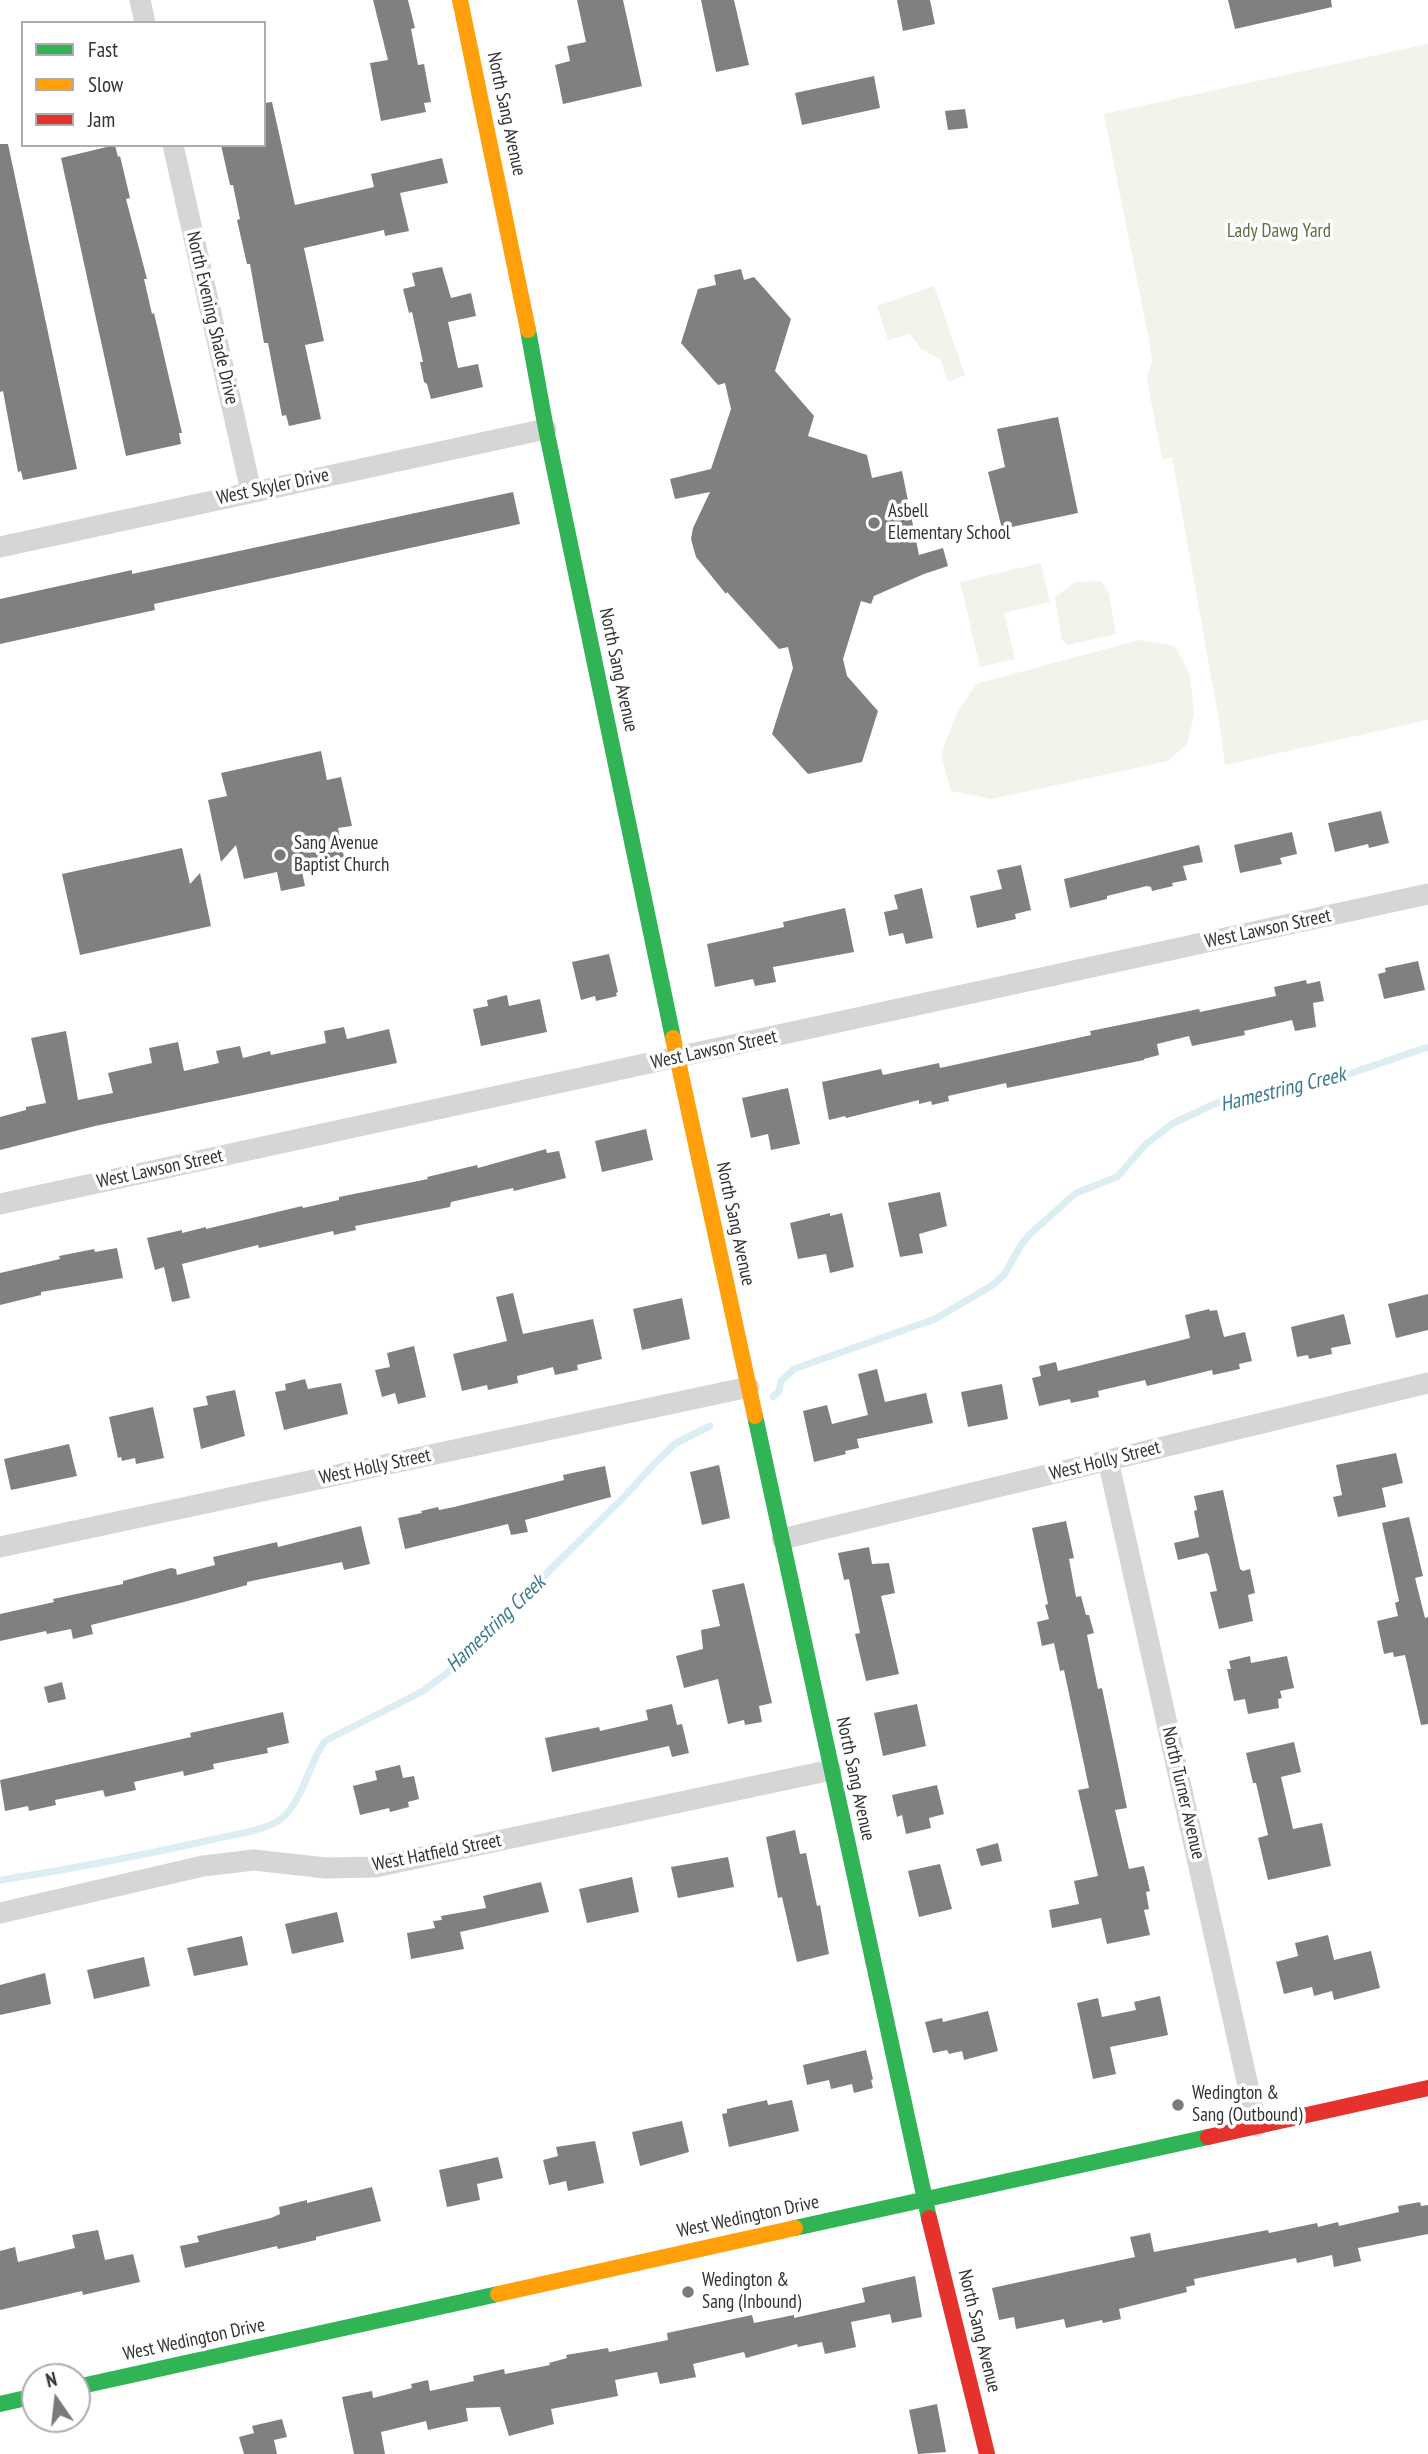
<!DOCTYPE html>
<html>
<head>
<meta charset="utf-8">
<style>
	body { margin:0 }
	#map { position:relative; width:1428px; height:2454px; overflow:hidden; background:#fff; font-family:"PT Sans Narrow",sans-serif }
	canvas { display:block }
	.legend { position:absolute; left:21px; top:21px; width:245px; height:126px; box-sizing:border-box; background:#fff; border:2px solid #adadad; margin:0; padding:9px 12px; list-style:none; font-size:21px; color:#323232 }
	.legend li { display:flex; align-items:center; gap:14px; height:35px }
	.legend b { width:35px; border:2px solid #adadad }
	.north { position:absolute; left:21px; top:2363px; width:70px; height:70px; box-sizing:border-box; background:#fff; border:2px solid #adadad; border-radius:50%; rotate:346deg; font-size:19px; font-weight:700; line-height:28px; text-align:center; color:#323232 }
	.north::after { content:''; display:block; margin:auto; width:24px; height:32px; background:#7a7a7a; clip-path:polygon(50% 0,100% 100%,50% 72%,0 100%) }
</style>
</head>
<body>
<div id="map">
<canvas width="1428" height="2454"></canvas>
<ul class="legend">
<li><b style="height:9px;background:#30b455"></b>Fast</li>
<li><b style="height:9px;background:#ff9f0a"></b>Slow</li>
<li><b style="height:9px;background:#e5322d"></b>Jam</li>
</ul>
<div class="north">N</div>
</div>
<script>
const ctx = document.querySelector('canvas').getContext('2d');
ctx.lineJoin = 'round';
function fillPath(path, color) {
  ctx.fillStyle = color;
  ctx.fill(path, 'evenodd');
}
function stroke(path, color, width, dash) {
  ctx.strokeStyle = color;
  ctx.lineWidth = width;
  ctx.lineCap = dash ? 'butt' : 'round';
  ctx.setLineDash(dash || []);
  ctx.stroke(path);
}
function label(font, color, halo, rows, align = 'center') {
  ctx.font = font + ' "PT Sans Narrow",sans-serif';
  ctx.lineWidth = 7;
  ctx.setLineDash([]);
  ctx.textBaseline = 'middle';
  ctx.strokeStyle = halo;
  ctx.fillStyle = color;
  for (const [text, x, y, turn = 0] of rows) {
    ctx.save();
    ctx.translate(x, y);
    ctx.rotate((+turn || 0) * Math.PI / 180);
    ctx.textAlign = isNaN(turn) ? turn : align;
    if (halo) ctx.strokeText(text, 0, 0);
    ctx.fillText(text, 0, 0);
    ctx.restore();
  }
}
fillPath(new Path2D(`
	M1428,44V720L1225,765L1219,721L1172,457L1162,459L1147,379L1152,360L1149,340L1104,114Z
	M934,286L965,375L948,382L940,359L922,350L910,334L888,340L877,306Z
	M1041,563L1050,602L1004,613L1015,659L980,667L960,582Z
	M1101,581L1109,594L1116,634L1068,645L1062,640L1055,597L1075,582Z
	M1139,640L1175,646L1190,675L1194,714L1187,744L1168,761L992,799L951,791L941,755L956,715L976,684Z`), '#f2f4ec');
stroke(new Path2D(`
	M773,1397L779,1391L781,1381L794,1369L935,1319L991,1286L1004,1275L1021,1245L1030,1234L1076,1193L1117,1177L1146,1144L1172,1124L1214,1104L1234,1097L1337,1078L1428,1047
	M0,1880C72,1869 143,1855 215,1839C232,1835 267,1830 281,1819C304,1800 308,1764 325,1741L423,1691L467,1658L553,1567L623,1498L655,1463L676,1443L710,1426`), '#dcedf3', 7);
fillPath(new Path2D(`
	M373,0H408L415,28L411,29L418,65L424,64L431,102L424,103L426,112L381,121L370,63L388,60Z
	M577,0H623L642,86L563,104L555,65L570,61L567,46L586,42Z
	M701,0H734L749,65L716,72Z
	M897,0H930L935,24L903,31Z
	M1228,0H1331L1332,7L1235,29Z
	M874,76L880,108L802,125L795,93Z
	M272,102L295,205L374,187L371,174L442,158L448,183L400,193L409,231L385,236L384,230L304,248L324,341L305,345L321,419L289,426L286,415L282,416L268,343H264L250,264H247L237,220L240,219L233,185H230L221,145H264V103Z
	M965,109L968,128L948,130L945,111Z
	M0,144H8L77,469L23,480L21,471L18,472L3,391L0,392Z
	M115,145L118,157L120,156L130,198L126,199L147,279H144L152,314L154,313L182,433H179L181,444L126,456L61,158Z
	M442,267L451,298L471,293L476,316L448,322L458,368L478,364L483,387L431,399L427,384L424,382L420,362H423L412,312L409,313L403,289L415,286L412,273Z
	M741,269L744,280L754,277L791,319L775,371L814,416L808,436L867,455L872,478L902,471L919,555L943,548L948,566L924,574L874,596L871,604L861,601L843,659L847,676L878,711L862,762L808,774L772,734L793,668L788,647L779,649L727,592L726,594L696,557L691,539L693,528L710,492L675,499L670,479L711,469L731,409L725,383L718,385L681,343L698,289L716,285L714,275Z
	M1058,417L1078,513L1002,529L988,472L1005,467L997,429Z
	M513,492L520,524L154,604L155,610L0,644V599L132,570V574Z
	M321,751L327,780L341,777L352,826L338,828L344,857L301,867L305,886L281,891L277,872L244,879L236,845L221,862L208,800L227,796L221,773Z
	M1381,811L1389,843L1369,848L1368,844L1335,852L1328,823Z
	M1292,832L1297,854L1280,858L1282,864L1240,873L1234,845Z
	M1199,845L1203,862L1183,866L1187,880L1172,883L1173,886L1152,891L1151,887L1147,886L1107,896V899L1070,908L1064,879Z
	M182,848L190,884L200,873L211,926L80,955L62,874Z
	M1021,865L1031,910L1015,914L1016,919L977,928L970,896L1002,889L997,870Z
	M922,888L933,938L906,944L903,933L889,936L884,912L898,909L894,895Z
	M845,908L854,952L773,967L776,982L755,986L753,979L715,987L707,944L784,927L783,922Z
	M609,954L618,992L616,993L617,996L596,1001L595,996L581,1000L572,962Z
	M1418,961L1425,990L1384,999L1378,974L1386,972L1385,968Z
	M1306,980L1307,984L1320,981L1324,1001L1313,1003L1316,1027L1295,1031L1292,1020L1244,1031L1245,1035L1192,1046L1189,1036L1157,1044L1159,1055L1144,1059V1060L1007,1088L1006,1083L948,1096L949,1101L932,1105L931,1101L919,1104V1100L846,1118L845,1116L829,1120L822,1082L881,1069L883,1075L939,1063L940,1068L1091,1035L1090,1031L1199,1009L1200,1012L1276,996L1274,987Z
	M507,995L509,1006L540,999L547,1032L481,1046L473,1009L488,1006L487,1000Z
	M344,1027L347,1039L389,1029L397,1063L95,1126L0,1150V1117L26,1110V1107L46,1103L31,1038L66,1031L78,1100L113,1093L108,1073L152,1063L149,1048L178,1042L184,1071L219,1063L216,1051L240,1046L243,1058L270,1051L271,1055L326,1043L324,1031Z
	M788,1088L800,1144L771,1150L768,1134L751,1138L742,1098Z
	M646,1129L653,1160L602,1172L595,1141Z
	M546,1149L547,1153L559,1151L566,1178L514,1191L513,1188L451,1202L450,1207L355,1226L356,1230L334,1235L333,1231L259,1248L258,1245L182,1264L190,1298L172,1302L164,1267L155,1270L147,1238L182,1230V1233L206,1227V1229L302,1206L303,1208L339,1200V1197L428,1179L427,1177L477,1165L478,1168Z
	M940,1192L947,1226L919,1234L923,1253L900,1257L888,1203Z
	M830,1213V1216L842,1213L854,1267L830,1273L826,1254L798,1259L790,1223Z
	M117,1248L123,1278L41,1292V1295L0,1305V1273L60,1259L59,1256L94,1249L95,1252Z
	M513,1293L523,1334L593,1319L602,1359L577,1365L578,1370L555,1375L553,1367L517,1376L518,1383L488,1390L487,1385L462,1391L453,1354L507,1341L496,1297Z
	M1428,1294V1330L1396,1338L1388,1304Z
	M682,1298L690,1339L642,1350L633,1309Z
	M1209,1309L1210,1311L1217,1310L1224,1337L1245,1332L1252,1361L1239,1364L1240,1369L1213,1375L1212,1370L1147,1386L1145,1380L1098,1391L1099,1397L1071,1403L1070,1399L1039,1406L1032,1378L1041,1376L1039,1366L1056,1362L1058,1371L1190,1338L1185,1315Z
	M1344,1314L1351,1344L1331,1348L1332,1354L1309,1359L1308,1355L1297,1357L1291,1327Z
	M414,1346L426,1397L398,1404L395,1393L382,1397L375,1370L390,1367L387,1353Z
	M877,1369L885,1402L926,1393L933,1423L857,1439L859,1448L845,1451L846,1454L814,1462L803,1411L827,1405L832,1424L868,1415L858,1374Z
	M305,1379L308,1389L341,1383L348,1414L284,1430L275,1392L286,1390L285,1384Z
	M1002,1384L1008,1419L968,1427L961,1392Z
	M235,1390L245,1436L201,1449L193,1408L208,1405L206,1396Z
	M153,1407L164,1458L136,1464L135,1458L122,1461L121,1457L118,1458L109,1417Z
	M69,1444L77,1476L11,1490L4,1459Z
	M1396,1453L1403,1483L1382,1488L1386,1507L1338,1517L1333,1497L1342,1495L1336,1465Z
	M719,1465L730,1518L702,1525L690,1472Z
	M605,1466L611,1497L525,1520L528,1532L511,1535L508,1524L405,1549L398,1518L422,1513L421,1511L438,1507L439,1510L454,1507L564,1480L563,1475Z
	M1223,1490L1240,1569L1243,1571L1250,1569L1255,1593L1248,1595L1253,1621L1219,1629L1210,1592L1217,1591L1209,1556L1207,1553L1178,1560L1174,1543L1199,1537L1194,1511L1197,1510L1194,1496Z
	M1409,1517L1423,1576L1415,1578L1425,1618L1428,1617V1724L1421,1725L1405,1655L1394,1657L1393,1652L1384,1654L1377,1621L1398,1616L1395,1603L1399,1601L1382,1523Z
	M1066,1521L1074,1558L1069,1559L1076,1597L1081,1596L1086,1615H1089L1094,1633L1087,1635L1098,1689L1102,1688L1127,1808L1115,1810L1129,1869L1144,1866L1150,1891L1146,1892L1149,1909L1144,1910L1150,1935L1107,1944L1101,1918L1052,1928L1049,1910L1079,1904L1074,1881L1098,1876L1078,1790L1089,1788L1064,1670L1060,1671L1054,1643L1042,1646L1037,1622L1049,1619L1045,1605L1048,1604L1032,1528Z
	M361,1526L370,1564L344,1570L342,1562L247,1582V1585L184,1602L91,1625L93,1634L73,1639L71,1629L47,1634L46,1631L0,1641V1614L54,1602L53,1599L123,1584V1581L171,1568L176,1569L177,1575L215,1565L213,1557L277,1542L278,1547Z
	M869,1547L872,1564L889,1563L895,1593L881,1596L899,1674L866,1681L855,1634L860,1633L849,1579L844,1580L838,1553Z
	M744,1583L772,1703L759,1706L762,1722L745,1725L744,1720L728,1724L718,1679L684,1688L676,1656L703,1649L701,1630L720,1626L712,1590Z
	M1250,1656L1251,1663L1287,1656L1294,1688L1280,1691L1282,1698L1278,1699L1279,1708L1248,1714L1245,1699L1234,1701L1227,1669H1231L1229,1661Z
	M62,1682L66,1699L48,1703L44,1687Z
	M672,1704L677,1725L682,1724L689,1753L672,1757L669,1746L552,1772L545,1738L599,1727L600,1731L648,1720L646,1710Z
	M917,1704L926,1746L883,1756L874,1713Z
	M283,1712L289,1743L267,1748L268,1753L213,1764L214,1769L184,1776L183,1771L134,1782L136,1790L105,1797L103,1790L55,1800L56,1805L29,1811L28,1806L5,1811L0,1780L191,1737L190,1733Z
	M1294,1742L1301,1772L1281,1777L1293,1829L1322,1823L1331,1866L1268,1880L1258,1838L1268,1835L1256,1783H1253L1246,1753Z
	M400,1765L403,1778L414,1776L419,1799L408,1802L409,1807L390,1812L389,1808L360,1815L353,1786L377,1780L375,1771Z
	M937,1785L944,1814L929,1818L931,1828L906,1834L902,1815L897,1817L892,1795Z
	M795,1830L800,1854L806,1853L817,1906L820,1905L829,1954L797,1962L782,1897L778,1898L766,1837Z
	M998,1843L1002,1861L981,1866L976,1849Z
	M728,1857L734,1887L678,1898L671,1867Z
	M940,1864L952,1909L919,1917L908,1871Z
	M632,1877L639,1912L587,1923L579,1889Z
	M541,1882L549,1912L460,1932L464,1949L411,1959L407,1933L435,1928L433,1921L442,1920L441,1916L486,1908L483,1896Z
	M337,1912L344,1942L292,1954L285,1924Z
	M1328,1935L1334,1960L1371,1951L1380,1988L1334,2000L1332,1991L1314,1996L1312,1987L1284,1994L1276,1962L1298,1956L1295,1943Z
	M242,1936L248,1965L194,1976L187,1948Z
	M144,1957L150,1986L94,1999L87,1970Z
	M45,1973L51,2004L0,2015V1985Z
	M1160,1996L1168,2035L1110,2047L1116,2074L1093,2079L1077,2003L1098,1998L1102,2017L1136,2010L1134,2002Z
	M988,2011L998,2051L964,2060L962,2051L949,2054L947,2050L933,2053L925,2022L942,2018L943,2022Z
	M866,2050L873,2079L871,2080L873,2088L854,2093L852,2084L831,2089L829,2080L807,2085L803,2065Z
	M767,2100L768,2105L792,2100L799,2131L729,2147L722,2114L727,2113V2109Z
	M682,2121L689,2152L640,2166L632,2132Z
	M595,2141L604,2183L568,2191L566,2181L549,2185L543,2160L558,2156L556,2147Z
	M498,2157L503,2178L477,2184L480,2200L447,2207L439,2170Z
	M372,2187L381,2221L316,2237V2240L278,2249L277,2246L185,2268L180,2246L199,2242L197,2236L271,2218L280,2214L279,2207L307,2200V2203Z
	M1420,2202L1421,2206L1428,2205V2234L1358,2248L1361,2261L1334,2267L1332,2255L1297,2263L1296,2258L1194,2279L1195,2285L1186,2287L1187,2292L1119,2309L1121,2319L1103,2323L1102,2320L1066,2328L1064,2319L1016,2329L1014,2317L999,2320L992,2288L1135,2257L1130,2237L1150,2233L1154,2252L1268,2230L1269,2233L1317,2223L1318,2227L1338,2222L1339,2226L1399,2212L1398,2206Z
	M98,2230L105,2260L133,2254L140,2282L83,2295L82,2291L0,2310V2251L15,2247L18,2262L75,2248L72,2235Z
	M915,2276L922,2317L892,2323L890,2314L851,2322L856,2347L825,2354L822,2342L798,2347L797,2344L746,2358L744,2352L693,2364L696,2377L660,2384L657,2372L615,2380L618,2396L551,2409L554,2424L509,2436L500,2407L466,2408L468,2421L428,2430L426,2421L381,2432L385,2454H354L342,2397L372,2391L373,2398L412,2388L411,2384L428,2380L430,2391L474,2381L473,2376L504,2369L505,2374L550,2365L549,2363L567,2358L566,2355L608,2348L609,2352L668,2340L667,2333L752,2315L754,2323L794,2315V2318L865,2302L862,2288Z
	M937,2404L946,2452L918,2454L909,2410Z
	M282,2419L287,2437L274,2440L277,2454H244L239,2437L254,2433L252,2426Z`), '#808080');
stroke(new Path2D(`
	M140,0L145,23
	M173,145L251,491
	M0,547L546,429
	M0,1204L1428,894
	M1108,1460L1257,2126
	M782,1539L1428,1383
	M0,1547L749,1387
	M0,1913L203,1866L254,1860L326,1868L375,1867L831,1770`), '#d6d6d6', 21);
stroke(new Path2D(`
	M528,330L546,429L673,1038
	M755,1416L929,2218
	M795,2228L1208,2137
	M77,2387L498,2294
	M0,2404L35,2396`), '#30b455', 16);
stroke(new Path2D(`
	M460,0L528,330
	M673,1038L755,1416
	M498,2294L795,2228`), '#ff9f0a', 16);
stroke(new Path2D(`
	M1208,2137L1428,2088
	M929,2218L987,2454`), '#e5322d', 16);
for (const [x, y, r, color] of [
	[874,523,7,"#7a7a7a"],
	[280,855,7,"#7a7a7a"],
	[1178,2105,7,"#7a7a7a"],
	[688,2292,7,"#7a7a7a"]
]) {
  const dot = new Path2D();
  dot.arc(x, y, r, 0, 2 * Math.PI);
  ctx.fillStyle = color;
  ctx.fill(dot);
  stroke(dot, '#fff', 2.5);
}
label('19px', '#323232', '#fff', [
	["North Sang Avenue",506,114,78],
	["North Evening Shade Drive",212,318,77],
	["West Skyler Drive",273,487,-12],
	["North Sang Avenue",618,670,78],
	["West Lawson Street",1268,929,-12],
	["West Lawson Street",714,1050,-12],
	["West Lawson Street",160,1169,-12],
	["North Sang Avenue",735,1224,78],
	["West Holly Street",1105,1461,-14],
	["West Holly Street",375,1467,-12],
	["North Sang Avenue",855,1779,78],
	["North Turner Avenue",1183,1793,77],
	["West Hatfield Street",437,1853,-11],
	["West Wedington Drive",748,2217,-12],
	["North Sang Avenue",979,2331,76],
	["West Wedington Drive",194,2340,-12]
]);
label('19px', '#5b6f3d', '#fff', [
	["Lady Dawg Yard",1279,232]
]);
label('19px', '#323232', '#fff', [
	["Asbell",888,512],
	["Elementary School",888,534],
	["Sang Avenue",294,844],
	["Baptist Church",294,866],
	["Wedington &",1192,2094],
	["Sang (Outbound)",1192,2116],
	["Wedington &",702,2281],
	["Sang (Inbound)",702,2303]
], 'left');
label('italic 21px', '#3b7a90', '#fff', [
	["Hamestring Creek",1283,1090,-14],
	["Hamestring Creek",496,1624,-44]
]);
</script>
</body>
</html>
